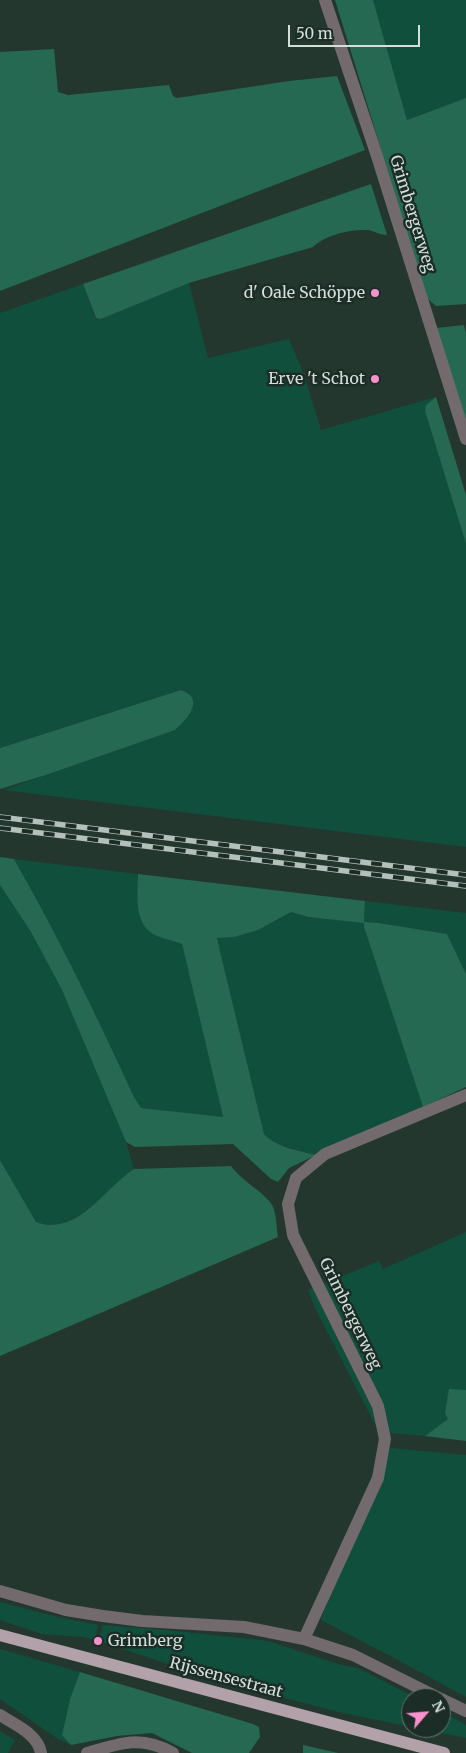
<!DOCTYPE html>
<html>
<head>
<meta charset="utf-8">
<style>
	body { margin:0 }
	#map { position:relative; width:466px; height:1753px; overflow:hidden; background:#24372f; font-family:Merriweather,serif }
	canvas { display:block }
	.north { position:absolute; left:401px; top:1688px; width:50px; height:50px; box-sizing:border-box; background:#1b2d26; border:1px solid #65746e; border-radius:50%; rotate:63deg; font-size:14px; font-weight:700; line-height:20px; text-align:center; color:#d4dfda }
	.north::after { content:''; display:block; margin:auto; width:18px; height:22px; background:#f890cb; clip-path:polygon(50% 0,100% 100%,50% 72%,0 100%) }
	.scale { position:absolute; left:288px; top:25px; width:132px; height:22px; box-sizing:border-box; border:2px solid #d4dfda; border-top:0; padding-left:6px; font-size:15px; line-height:18px; white-space:nowrap; color:#d4dfda; -webkit-text-stroke:4px #1b2d26; paint-order:stroke }
</style>
</head>
<body>
<div id="map">
<canvas width="466" height="1753"></canvas>
<div class="north">N</div>
<div class="scale">50 m</div>
</div>
<script>
const ctx = document.querySelector('canvas').getContext('2d');
ctx.lineJoin = 'round';
function fillPath(path, color) {
  ctx.fillStyle = color;
  ctx.fill(path, 'evenodd');
}
function stroke(path, color, width, dash) {
  ctx.strokeStyle = color;
  ctx.lineWidth = width;
  ctx.lineCap = dash ? 'butt' : 'round';
  ctx.setLineDash(dash || []);
  ctx.stroke(path);
}
function label(font, color, halo, rows, align = 'center') {
  ctx.font = font + ' Merriweather,serif';
  ctx.lineWidth = 5;
  ctx.setLineDash([]);
  ctx.textBaseline = 'middle';
  ctx.strokeStyle = halo;
  ctx.fillStyle = color;
  for (const [text, x, y, turn = 0] of rows) {
    ctx.save();
    ctx.translate(x, y);
    ctx.rotate((+turn || 0) * Math.PI / 180);
    ctx.textAlign = isNaN(turn) ? turn : align;
    if (halo) ctx.strokeText(text, 0, 0);
    ctx.fillText(text, 0, 0);
    ctx.restore();
  }
}
fillPath(new Path2D(`
	M373,0H466V98L407,120Z
	M189,283L208,358L289,339L303,372L321,430L436,397L426,405L425,411L466,544V847L3,790L174,730L192,698L188,693L181,690L0,748V313L83,284L95,318L101,319Z
	M14,859L138,874V905L163,937L182,943L223,1118L141,1108L134,1097C97,1016 58,936 14,859Z
	M0,885L31,932L62,990L126,1142L134,1169C103,1189 78,1236 36,1222L0,1160Z
	M365,901L466,913V974L447,934L379,923H364V927L423,1107L316,1155L279,1145L269,1140L264,1134L217,937C247,936 266,927 291,912L308,917L364,922Z
	M466,1232V1390H449V1419L425,1436L379,1432L314,1306L308,1290L379,1261L383,1269Z
	M380,1447L466,1455V1697L396,1659L321,1620L380,1452Z
	M0,1602L62,1618L98,1625L95,1640L82,1637L42,1634L0,1620Z
	M102,1625L167,1630L268,1641L341,1665L358,1668L416,1698H411V1727L338,1712L210,1678L99,1641Z
	M0,1649L80,1672L70,1699L62,1734L71,1745L58,1739L0,1699Z
	M441,1711L466,1725V1738L417,1728H441Z
	M0,1731L15,1740L8,1753H0Z`), '#104f3c');
fillPath(new Path2D(`
	M335,0H373L407,120L466,98V304L436,306L427,298Z
	M54,49L58,92L68,95L169,85L173,96L177,98L289,81L337,76L365,150L0,291V52Z
	M371,184L387,235C380,235 374,231 368,230C350,229 325,235 313,247L189,283L101,319L96,318L83,284Z
	M464,325L466,333V430L436,328Z
	M436,397L466,495V544L425,411L426,405Z
	M181,690C206,699 187,719 175,730L46,775L0,789V748Z
	M0,857L14,859C58,936 97,1016 134,1097L141,1108L223,1117L182,944C172,940 157,938 149,931C134,918 138,891 138,874L365,901L364,922L379,923L447,934L466,974V1087L423,1107L364,927V923L308,917L291,912L258,930L234,937L217,938L264,1134C277,1148 298,1150 316,1155L289,1168L278,1182L271,1179L233,1144L135,1147L126,1142L62,990L31,932L0,885Z
	M0,1160L36,1222C78,1237 104,1188 134,1169L231,1166C242,1181 258,1188 270,1202C277,1210 276,1226 278,1237L0,1356Z
	M449,1389L466,1390V1441L425,1436L448,1419L445,1413Z
	M80,1672L253,1724L259,1727L260,1737L249,1753H192L152,1733L117,1736L71,1745L62,1735L70,1699Z
	M303,1745L338,1753H303Z`), '#256952');
stroke(new Path2D(`
	M325,0L377,156L466,439
	M0,1591L66,1610L103,1616L142,1621L244,1627L304,1639L353,1655L439,1698
	M304,1639L378,1478L385,1439L378,1406L293,1235L288,1204L296,1178L325,1154L466,1095
	M441,1699L466,1711
	M0,1715C15,1725 38,1734 41,1753
	M87,1753C120,1743 141,1735 173,1753`), '#736a6e', 12);
stroke(new Path2D(`
	M0,1635L444,1753`), '#b2a1a9', 12);
const rail = new Path2D(`
	M0,817L466,875
	M0,828L466,886`);
stroke(rail, '#b4c0bb', 5.5);
stroke(rail, '#1b2d26', 4, [11]);
for (const [x, y, r, color] of [
	[375,293,5,"#f890cb"],
	[375,379,5,"#f890cb"],
	[98,1641,5,"#f890cb"]
]) {
  const dot = new Path2D();
  dot.arc(x, y, r, 0, 2 * Math.PI);
  ctx.fillStyle = color;
  ctx.fill(dot);
  stroke(dot, '#1b2d26', 2);
}
label('16px', '#d4dfda', '#1b2d26', [
	["Grimbergerweg",412,214,73],
	["Grimbergerweg",350,1314,64],
	["Rijssensestraat",226,1678,15]
]);
label('16px', '#d4dfda', '#1b2d26', [
	["d' Oale Schöppe",365,293],
	["Erve 't Schot",365,379],
	["Grimberg",108,1641,"left"]
], 'right');
</script>
</body>
</html>
